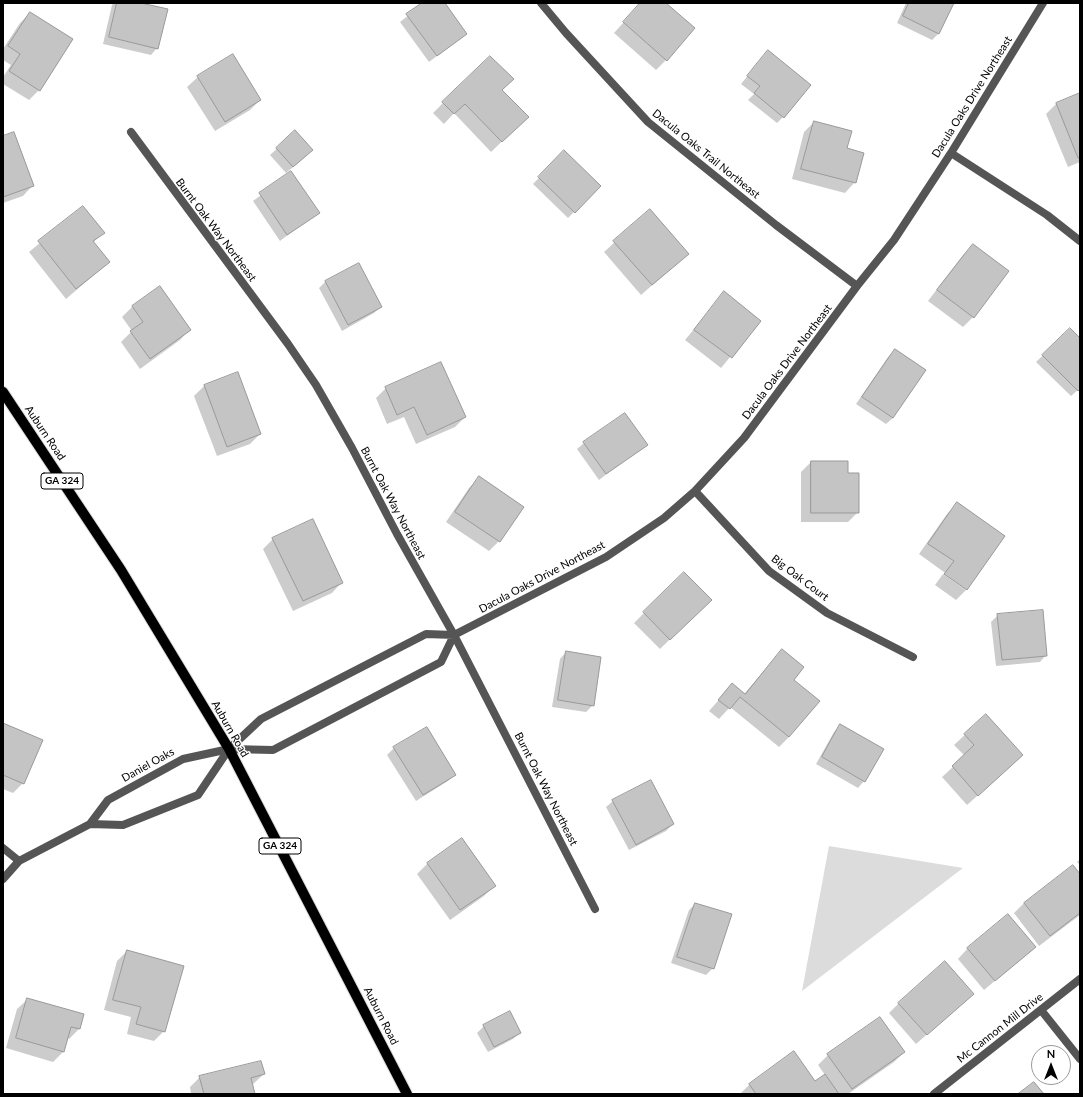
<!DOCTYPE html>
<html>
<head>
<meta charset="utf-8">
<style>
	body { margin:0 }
	#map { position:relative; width:1083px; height:1097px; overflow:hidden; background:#fff; font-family:Lato,sans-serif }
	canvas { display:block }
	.frame { position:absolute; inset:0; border:4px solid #000; pointer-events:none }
	.north { position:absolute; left:1031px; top:1045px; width:40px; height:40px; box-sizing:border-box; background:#fff; border:1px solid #999; border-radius:50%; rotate:0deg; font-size:11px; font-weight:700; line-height:16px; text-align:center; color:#000 }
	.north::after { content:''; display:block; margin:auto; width:14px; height:18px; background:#000; clip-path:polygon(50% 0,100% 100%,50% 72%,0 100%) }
</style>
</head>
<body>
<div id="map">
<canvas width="1083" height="1097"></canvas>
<div class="frame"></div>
<div class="north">N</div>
</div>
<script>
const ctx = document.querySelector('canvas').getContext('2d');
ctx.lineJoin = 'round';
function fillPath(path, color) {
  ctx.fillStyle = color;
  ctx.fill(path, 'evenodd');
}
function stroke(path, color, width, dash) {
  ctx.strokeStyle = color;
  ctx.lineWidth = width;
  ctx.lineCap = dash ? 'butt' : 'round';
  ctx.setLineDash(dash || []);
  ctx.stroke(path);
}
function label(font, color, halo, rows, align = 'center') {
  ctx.font = font + ' Lato,sans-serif';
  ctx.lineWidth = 3;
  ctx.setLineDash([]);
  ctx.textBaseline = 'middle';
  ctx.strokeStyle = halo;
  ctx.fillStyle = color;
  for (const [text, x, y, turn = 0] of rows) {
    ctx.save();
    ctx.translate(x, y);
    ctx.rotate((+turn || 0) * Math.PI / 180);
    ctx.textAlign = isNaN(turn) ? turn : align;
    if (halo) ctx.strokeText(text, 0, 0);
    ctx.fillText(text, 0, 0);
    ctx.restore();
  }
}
fillPath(new Path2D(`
	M829,846L963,868L802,991Z`), '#dcdcdc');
fillPath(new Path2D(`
	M114,3H137L157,48L151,55L103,44L112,5Z
	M424,3H443L466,34L429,62L400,22Z
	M641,3H664L666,60L656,70L614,33Z
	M906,3H953L939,33L932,40L897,23Z
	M30,13L39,90L29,100L3,84V77L11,65L3,60V49L20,23Z
	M762,58L783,117L777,123L748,100L754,94L741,84Z
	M198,77L260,100L250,110L215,131L187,87Z
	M501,90L517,127L491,152L454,113L444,124L433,113L443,103Z
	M1080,94V162L1068,167L1046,114L1056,104Z
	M814,122L846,149L855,182L845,193L792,179L804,132Z
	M295,132L305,157L286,173L270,155Z
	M3,137L33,185L23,196L3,203Z
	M564,152L600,186L568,218L533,184Z
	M291,173L318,212L280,241L253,201Z
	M83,207L103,232L93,243L109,262L66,299L29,252Z
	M650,210L688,254L641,295L604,252Z
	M973,245V317L963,327L928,301L963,255Z
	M326,281L381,307L374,313L342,331L319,288Z
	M159,287L190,329L180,340L140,369L121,342L132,331L122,317L132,307Z
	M724,293L760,321L721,368L685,340Z
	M1070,329L1080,339V388L1071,396L1036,362Z
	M895,350L893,418L886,424L856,404L888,357Z
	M237,373L260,434L250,444L217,456L194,396L204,386Z
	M386,388L465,417L455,427L416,444L404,417L387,424L376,398Z
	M584,443L646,444L599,480L577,449Z
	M811,462L847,474L858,512L848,522H801V472Z
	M479,478L499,541L489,551L446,522L469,488Z
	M957,504L1004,536L966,590V588L919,554L947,514Z
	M273,539L342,582L332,593L293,611L263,549Z
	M943,574L966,590L956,600L935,585Z
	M710,600L660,649L634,623L644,613Z
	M998,615L1046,655L1040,662L996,666L991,622Z
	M782,650L793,680L789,737L779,747L730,707L719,719L709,711L732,685L744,694Z
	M566,652L593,705L586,712L552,707L560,659Z
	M986,715L1012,765L967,805L942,777L965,756L954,745Z
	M3,724L23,783L13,793L3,789Z
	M840,726L864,781L858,788L816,764L834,732Z
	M394,748L455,774L448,781L416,801L387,755Z
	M613,801L673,824L666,831L629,850L606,807Z
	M462,840L494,886L484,896L450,920L417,874L427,864Z
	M1080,859V865L1077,862Z
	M1073,866L1080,875V915L1039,946L1014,913L1024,903Z
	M695,904L713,968L706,975L671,963L689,910Z
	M1035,947L984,990L958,959L968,948Z
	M127,951L164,1031L154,1041L127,1034L131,1017L104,1010L117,961Z
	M973,994L916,1044L889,1013L899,1003Z
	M28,999L79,1029L69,1039L67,1038L63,1052L53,1062L6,1048L17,1009Z
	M880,1018L904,1052L894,1062L848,1094H740L749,1085L794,1053L815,1082L825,1075L818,1065L828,1055Z
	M484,1026L520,1033L513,1039L488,1052L477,1033Z
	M264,1074L252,1085L254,1094H191L190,1087L200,1077Z`), '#0003');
const building = new Path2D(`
	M117,3H141L168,9L158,49L109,37Z
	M422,3H445L467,34L437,56L406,14Z
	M640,3H666L695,28L667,61L623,22Z
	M909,3H954L939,34L903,16Z
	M30,12L73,39L40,91L9,71L20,54L8,46Z
	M768,50L811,85L784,118L754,93L760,86L747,76Z
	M233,54L261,100L225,122L197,76Z
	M490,56L514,79L502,90L529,117L502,142L465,104L454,114L442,102Z
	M1080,93V157L1078,158L1056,103Z
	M814,121L852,131L847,148L864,153L856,183L801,169Z
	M295,130L313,150L293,167L276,148Z
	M14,132L34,186L3,197V136Z
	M564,150L601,186L575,213L538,177Z
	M291,171L320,213L287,235L259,193Z
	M83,206L105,233L93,241L110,262L76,289L38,241Z
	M650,209L689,254L652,285L613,241Z
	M973,244L1009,271L974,318L937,290Z
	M359,263L382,307L348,325L325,281Z
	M160,286L191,330L150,359L130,331L143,322L132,306Z
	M724,291L761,321L732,358L694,330Z
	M1070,328L1080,338V389L1078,391L1042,355Z
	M895,349L926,370L893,418L862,397Z
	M441,362L466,417L427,435L414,407L397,415L385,387Z
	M238,372L261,434L227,447L204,385Z
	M625,413L648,445L606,474L583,442Z
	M811,461H848V473H859V513H811Z
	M479,476L524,507L500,542L455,512Z
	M957,502L1005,536L967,590L944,574L954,561L928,544Z
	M313,519L343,583L303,601L272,538Z
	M684,572L712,600L670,640L643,612Z
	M1043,610L1047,656L1002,660L997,614Z
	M782,649L804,667L794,680L820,701L789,737L740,697L730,709L718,700L732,683L745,694Z
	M566,651L601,657L594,706L558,700Z
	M986,714L1023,755L978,796L952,766L974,745L964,734Z
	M3,723L43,740L24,784L3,775Z
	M840,724L884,749L865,782L822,757Z
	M427,727L456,775L423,795L393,747Z
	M651,780L674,824L636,845L612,800Z
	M462,838L496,886L460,910L427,863Z
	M1073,865L1080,874V913L1050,936L1024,903Z
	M695,903L732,914L714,969L677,957Z
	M1008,914L1036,947L995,981L967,948Z
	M127,950L184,966L165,1032L136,1024L141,1007L113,1000Z
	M945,961L974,994L927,1035L898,1003Z
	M27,998L84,1014L80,1029L71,1027L64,1052L16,1038Z
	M510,1011L521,1033L494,1047L483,1025Z
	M880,1017L905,1052L852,1089L827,1054Z
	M794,1051L815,1081L825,1074L839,1094H756L749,1084Z
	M261,1061L265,1074L251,1078L255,1094H204L199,1076Z
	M1034,1082L1044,1094H1018Z`);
fillPath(building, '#c4c4c4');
stroke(building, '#999', 1);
const primary = new Path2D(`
	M3,392L121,570L229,749L407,1094`);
stroke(primary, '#dbdbdb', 12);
stroke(new Path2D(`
	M541,3L566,33L648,122L776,225L857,286
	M131,132L288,344L316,385L352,448L397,534L454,635L595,909
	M951,153L1047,215L1080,241
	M695,491L769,571L827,613L913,657
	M90,824L123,825L198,795L229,749L261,719L426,634L454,635L606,557L664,518L695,491L744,438L857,286L894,240L951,153L1043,3
	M3,848L19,861
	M3,879L19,861L90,824L108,800L183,759L229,749L273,750L441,662L454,635
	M1041,1010L1080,1059
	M934,1094L1080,979`), '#555', 8);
stroke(primary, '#000', 10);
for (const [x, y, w] of [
	[62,481,42],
	[280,846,42]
]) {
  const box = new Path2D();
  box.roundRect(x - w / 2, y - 8, w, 16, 3);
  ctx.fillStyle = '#fff';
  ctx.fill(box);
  stroke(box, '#000', 1);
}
label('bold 10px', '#000', null, [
	["GA 324",62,481],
	["GA 324",280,846]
]);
label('11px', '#000', '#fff', [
	["Dacula Oaks Drive Northeast",972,97,-58],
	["Dacula Oaks Trail Northeast",706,154,39],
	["Burnt Oak Way Northeast",216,230,53],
	["Dacula Oaks Drive Northeast",787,362,-53],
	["Auburn Road",45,433,56],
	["Burnt Oak Way Northeast",393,503,62],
	["Dacula Oaks Drive Northeast",542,577,-28],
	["Big Oak Court",800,578,37],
	["Auburn Road",230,729,60],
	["Daniel Oaks",148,765,-29],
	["Burnt Oak Way Northeast",546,789,63],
	["Auburn Road",381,1016,63],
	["Mc Cannon Mill Drive",1000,1028,-38]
]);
</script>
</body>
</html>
